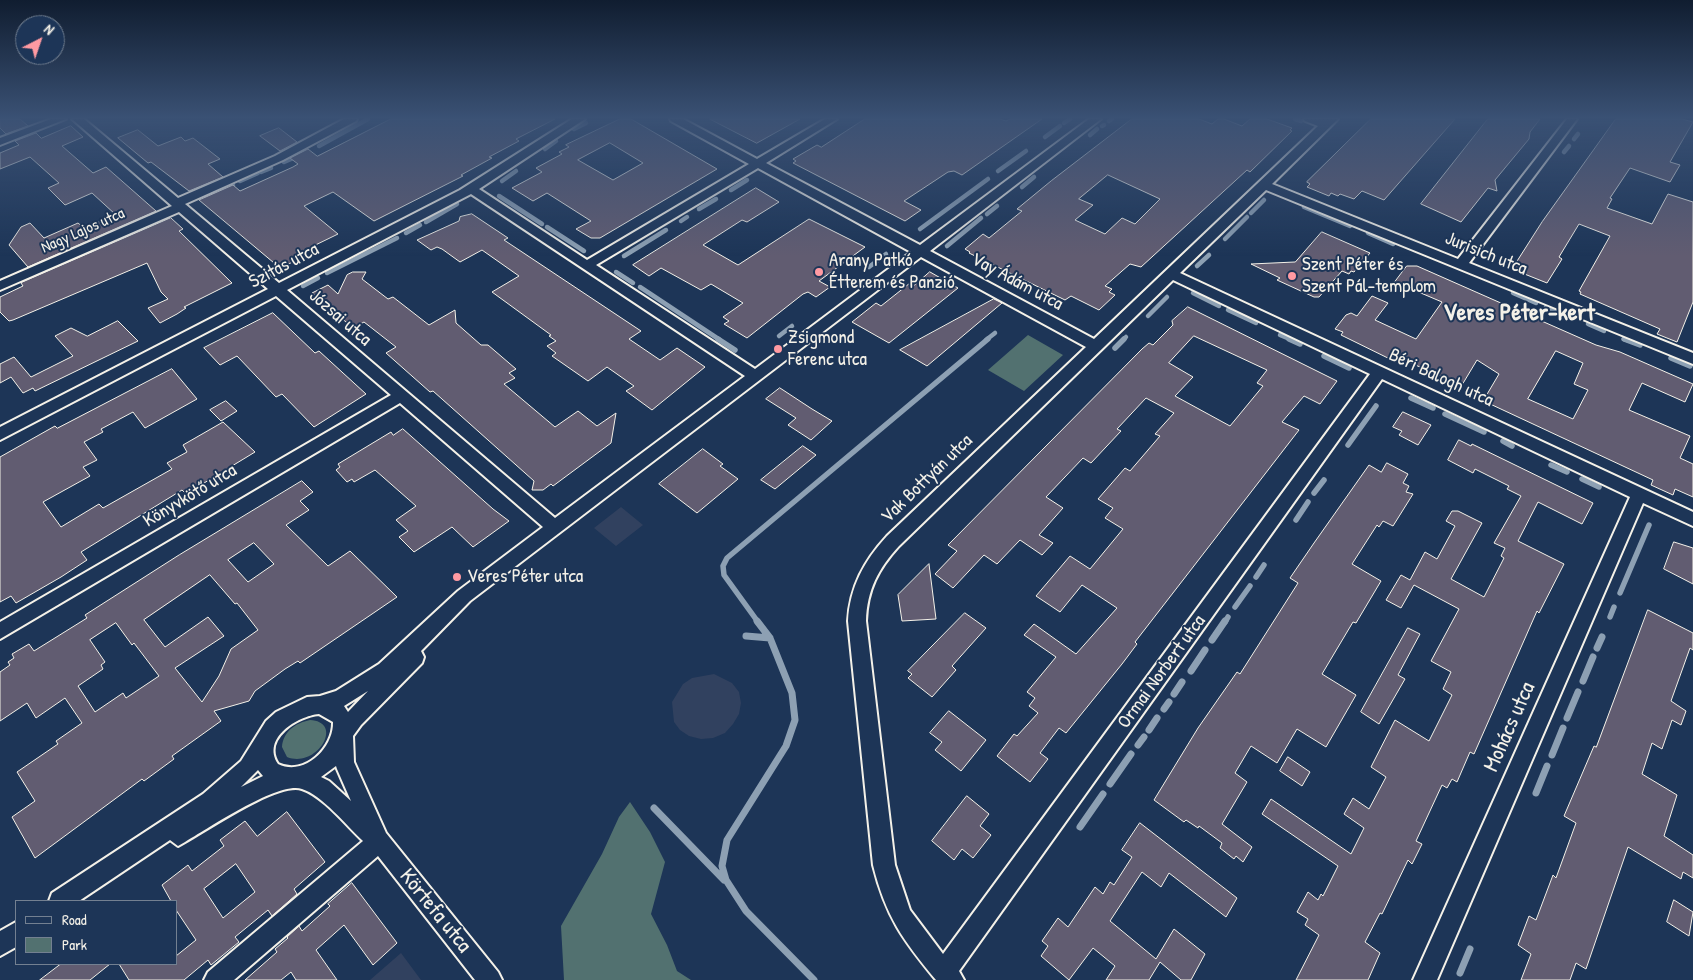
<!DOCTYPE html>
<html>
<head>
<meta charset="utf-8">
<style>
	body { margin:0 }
	#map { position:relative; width:1693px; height:980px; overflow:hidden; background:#1d3557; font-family:"Patrick Hand",sans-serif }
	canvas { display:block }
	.legend { position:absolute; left:15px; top:900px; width:162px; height:65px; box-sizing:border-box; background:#1d3557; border:1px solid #738091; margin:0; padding:6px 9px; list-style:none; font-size:15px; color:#f4f1e8 }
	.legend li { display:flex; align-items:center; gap:10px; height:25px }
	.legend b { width:25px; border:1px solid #738091 }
	.north { position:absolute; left:15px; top:15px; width:50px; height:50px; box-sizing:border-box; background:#1d3557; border:1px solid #738091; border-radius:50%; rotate:41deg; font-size:14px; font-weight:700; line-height:20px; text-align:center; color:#f4f1e8 }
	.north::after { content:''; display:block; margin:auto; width:18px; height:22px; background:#ff9aa2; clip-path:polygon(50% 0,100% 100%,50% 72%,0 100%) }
</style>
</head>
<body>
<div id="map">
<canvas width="1693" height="980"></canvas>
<ul class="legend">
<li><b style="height:6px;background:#1d3557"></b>Road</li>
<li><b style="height:14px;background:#527170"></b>Park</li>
</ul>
<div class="north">N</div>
</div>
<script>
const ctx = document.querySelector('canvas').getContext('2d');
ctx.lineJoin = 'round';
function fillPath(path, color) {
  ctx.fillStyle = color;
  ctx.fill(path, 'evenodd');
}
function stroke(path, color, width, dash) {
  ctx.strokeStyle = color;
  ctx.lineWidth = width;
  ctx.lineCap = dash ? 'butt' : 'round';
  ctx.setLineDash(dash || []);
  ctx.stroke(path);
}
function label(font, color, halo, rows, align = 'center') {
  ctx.font = font + ' "Patrick Hand",sans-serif';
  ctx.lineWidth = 4;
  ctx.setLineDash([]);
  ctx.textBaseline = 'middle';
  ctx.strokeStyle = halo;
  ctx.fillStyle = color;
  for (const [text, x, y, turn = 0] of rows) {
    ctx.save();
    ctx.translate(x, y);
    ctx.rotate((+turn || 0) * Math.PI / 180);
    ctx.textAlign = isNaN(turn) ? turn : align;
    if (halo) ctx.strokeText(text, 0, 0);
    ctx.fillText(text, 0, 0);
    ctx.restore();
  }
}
fillPath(new Path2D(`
	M621,507L643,525L616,546L594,528Z
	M714,674L732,683L739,692L741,703L739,714L733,724L725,733L713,738L701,739L689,736L680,730L674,722L672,702L683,684L692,678Z
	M401,953L421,980H370Z`), '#31415f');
fillPath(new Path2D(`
	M1028,335L1063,355L1024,391L988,370Z
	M310,720C345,722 317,769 287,757L282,747C283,732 295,723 310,720Z
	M630,802L650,832L665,862L651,914L667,945L677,971L691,980H564L561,926L602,854L619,817Z`), '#527170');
stroke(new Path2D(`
	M1295,119L1301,121
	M1109,121L1112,119
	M1064,123L1070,119
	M1102,126L1104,125
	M574,129L586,123
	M1090,135L1097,129
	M1045,137L1060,126
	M1574,139L1578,134
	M319,146L368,119
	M545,149L556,141
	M1564,152L1569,146
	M284,162L298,156
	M998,171L1026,151
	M261,172L271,168
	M240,181L258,173
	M502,181L516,171
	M1022,187L1034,177
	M731,190L747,180
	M206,196L233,185
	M499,196L542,224
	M1304,207L1350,226
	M699,209L716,199
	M1251,213L1264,200
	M987,214L997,206
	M681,221L687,217
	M426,222L457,204
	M547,227L584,251
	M920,229L988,179
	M406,233L420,225
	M1368,233L1393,244
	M1225,239L1247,217
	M947,246L981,218
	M624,256L666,230
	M1197,266L1209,255
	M869,267L886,254
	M616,272L633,283
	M327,273L397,238
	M303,286L318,278
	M640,287L720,340
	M1193,293L1219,306
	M1513,293L1536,303
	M1546,307L1566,315
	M1228,310L1256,323
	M1148,316L1167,297
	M1588,324L1604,331
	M1280,335L1292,340
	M779,336L792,326
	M1624,339L1627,340
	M986,340L995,333
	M1123,340L1126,337`), '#8da0b3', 4.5);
stroke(new Path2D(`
	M718,339L735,350
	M1289,339L1300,344
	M1624,339L1640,345
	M1115,348L1124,339
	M1324,356L1349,368
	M1671,358L1690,366
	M1411,398L1433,408
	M1445,414L1484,432
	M1503,441L1512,446
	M1348,445L1376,406
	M1551,465L1567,472
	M1582,479L1599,487
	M1314,493L1324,480
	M1296,520L1308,502
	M1256,577L1264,565
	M1620,593L1649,525
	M1235,607L1250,586
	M1610,617L1614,607
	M758,622L724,575L723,566L727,558L988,339
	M1225,622L1228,617`), '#8da0b3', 5.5);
stroke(new Path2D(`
	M757,621L770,638L792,693L795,720L786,746L727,840L722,866L726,880L746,911L814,980
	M746,636L770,638
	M1212,640L1225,621
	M1597,648L1602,637
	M1191,671L1205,650
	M1583,681L1593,657
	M1174,694L1182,682
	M1164,709L1169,702
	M1567,718L1578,692
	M1149,730L1157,718
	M1138,745L1144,737
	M1552,755L1563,728
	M1110,784L1131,754
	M1536,793L1547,766
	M654,808L724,880
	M1080,827L1103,794
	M1460,973L1470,949`), '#8da0b3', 7);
const building = new Path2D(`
	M0,119H20L28,126L6,134L0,128Z
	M391,119H555L516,139L519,141L489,157L492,158L461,175L463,176L374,221L333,192L304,206L338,234L297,254L301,258L280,268L199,200L233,185L240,191L293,167L298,164L290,158L308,149L317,156Z
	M620,119H631L717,169L600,238H591L576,229L591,221L547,193L533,201L512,188L542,172L536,168L562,154L559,152L569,147L566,145ZM610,143L643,163L613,180L578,160Z
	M710,119H800L757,143Z
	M865,119H1000L1006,121L1010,119H1042L962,175L954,171L948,172L904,201L921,210L905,221L793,163L796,161L793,159L817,145L821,147Z
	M1132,119H1199L1212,124L1218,119H1224L1242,126L1250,119H1267L1292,128L1290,130L1292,131L1250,172L1247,170L1141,267L1130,264L1105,286L1112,289L1109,292L1115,295L1099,310L1071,296L1065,300L969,253L970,252L965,249L983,234L989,238L1022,211L1017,209L1051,181ZM1108,175L1160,199L1135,224L1122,218L1105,234L1075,220L1093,205L1079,199Z
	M1371,119H1455L1384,200L1362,191L1354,199L1340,194L1338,196L1331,193L1329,196L1307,187L1310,184L1307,182Z
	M1488,119H1540L1530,132L1529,139L1495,180L1497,191L1488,188L1461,222L1421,204Z
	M1616,119H1682L1693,122L1670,162L1680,165L1670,182L1630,168L1610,198L1612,199L1607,208L1652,224L1668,194L1693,202V302L1677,342L1657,334L1660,329L1580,294L1581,292L1579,291L1610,236L1579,224L1559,257L1562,259L1547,283L1512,269L1542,222Z
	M71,126L83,137L62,146L93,173L106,167L156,211L28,267L9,245L21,227L30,223L44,238L78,223L84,228L116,215L92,193L65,205L48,188L59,183L30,157L0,169V153L19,145L15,141L36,133L41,138Z
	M279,128L297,142L280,151L260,136Z
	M138,130L158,146L181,137L185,141L193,138L220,159L208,164L223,177L189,191L151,162L148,163L118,138Z
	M756,188L779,202L747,222L742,220L703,245L738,265L809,219L865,247L819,281L830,287L816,297L808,292L803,294L747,338L724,324L729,321L723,317L743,303L711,284L701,290L661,268L649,276L633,265Z
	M472,214L508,238L504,240L641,331L629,339L660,360L677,348L705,367L652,410L626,391L634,386L607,367L588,381L552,356L556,353L547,346L556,341L549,336L551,335L492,292L519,276L482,250L460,262L442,249L437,247L431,250L417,240L459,221L460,217Z
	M171,218L183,229L179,231L232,283L184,307L186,308L177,314L160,323L148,308L168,299L161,292L147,263L13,320L9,321L0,312V297L23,286L21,283Z
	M1322,232L1370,253L1354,272L1351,271L1349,274L1342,271L1319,297H1314L1277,280L1280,278L1251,264L1295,262Z
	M1407,266H1417L1596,345L1620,352L1693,384L1685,402L1642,383L1629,410L1690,436L1680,458L1693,464V497L1675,489L1673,495L1651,485L1653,480L1488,403L1491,398L1486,396L1499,374L1477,360L1462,385L1399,358L1396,362L1341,335L1343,332L1335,329L1346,315L1351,313L1357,316L1372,296L1388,303L1375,320L1416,339L1442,302L1395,282ZM1556,351L1583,363L1574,384L1588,390L1573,419L1528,399Z
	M353,272H366L362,279L388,299L393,297L429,325L455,310L456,323L481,345H488L516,369L509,373L515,378L504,384L555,427L578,411L597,426L616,413L611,443L553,486L551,484L543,490H532L534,481L433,391L430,392L386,353L396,347L364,322L353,328L312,293L328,285L338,294L347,275Z
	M930,272L958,288L889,343L852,322L876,303L881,306L910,283L914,285Z
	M994,299L1002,303L927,366L900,350Z
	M1188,307L1337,381L1320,404L1304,396L1282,422L1299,430L1190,571L1135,642L1137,644L1122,664L1066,733L1059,728L1040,753L1048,759L1030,782L997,756L1014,734L1017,736L1038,713L1029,706L1035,698L1027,692L1056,657L1024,635L1034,624L1076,654L1117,608L1082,585L1060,612L1036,596L1070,556L1090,569L1123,529L1105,518L1113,508L1098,499L1125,468L1130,471L1160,436L1155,434L1174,413L1146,398L1117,429L1121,431L1091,463L1083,458L1046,497L1063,508L1039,535L1053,543L1042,555L1020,540L997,564L984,555L953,588L935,574L957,551L948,545L1142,349L1149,343L1153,345L1173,325L1172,321ZM1194,336L1267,370L1257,383L1263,386L1230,426L1175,396L1193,377L1169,363Z
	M273,313L315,353L319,351L366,394L314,427L282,394L276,397L237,356L220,365L204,348Z
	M118,321L138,341L35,391L33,388L23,393L11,377L0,383V364L14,357L31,377L73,356L55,336L71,328L87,336Z
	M172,369L197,399L145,428L133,412L101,429L103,432L84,442L97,460L83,467L90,476L43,502L61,527L99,504L103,508L172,469L167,463L187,452L183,445L223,422L255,452L186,494L182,490L81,552L87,560L61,577L16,603L11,596L0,602V457L55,426L57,428Z
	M780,388L812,409L832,421L811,440L788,425L796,418L766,399Z
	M226,401L237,411L221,421L210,410Z
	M1403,412L1431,425L1418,445L1399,435L1402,431L1393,427Z
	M403,429L493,509L509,521L473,547L452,527L414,552L399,537L408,531L396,520L416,506L375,470L354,482L352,479L347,482L336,470L340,467L338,464L391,432L393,435Z
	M1459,440L1471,446L1472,444L1593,503L1582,524L1538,502L1518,541L1564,564L1539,613L1537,611L1474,754L1470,752L1457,782L1452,779L1447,788L1442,785L1416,841L1422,844L1412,864L1408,860L1382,914L1380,913L1365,942L1380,953L1368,980H1296L1319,935L1305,925L1308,919L1297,912L1308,892L1318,900L1321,894L1323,896L1338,866L1262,814L1271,799L1351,854L1364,828L1344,814L1353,798L1369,809L1386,777L1371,767L1395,720L1429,741L1452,695L1443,689L1451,672L1431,661L1459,609L1414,585L1401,608L1386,600L1401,575L1410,580L1425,552L1437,559L1455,526L1446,521L1452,511H1458L1482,523L1451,579L1484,597L1504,558L1501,556L1505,548L1494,543L1521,496L1507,489L1509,486L1475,469L1473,473L1448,460Z
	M803,446L816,455L775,489L761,480Z
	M703,449L723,464L720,466L738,479L697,513L659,484Z
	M1387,463L1408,474L1403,483L1409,486L1406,492L1413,494L1393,526L1383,521L1379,527L1377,525L1352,564L1381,581L1356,623L1353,622L1322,674L1356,695L1326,747L1297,729L1277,763L1251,746L1235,773L1247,782L1222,824L1252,847L1243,862L1236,856L1234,859L1220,848L1222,843L1199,826L1198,828L1186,820L1184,822L1154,800L1198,728L1237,672L1240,674L1298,583L1290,578L1314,543L1369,465L1381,472Z
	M302,481L313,492L300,501L309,510L286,525L328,566L350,551L397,597L300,663L298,661L285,669L255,691L249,701L214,711L221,721L172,756L174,759L144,781L142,779L35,858L12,817L35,801L17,772L58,744L56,741L82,723L65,698L36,718L27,703L0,721V672L10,665L8,662L14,658L12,654L29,644L34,651L87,618L85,615L179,555ZM254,543L274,564L248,582L228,560ZM210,575L235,604L237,603L258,630L231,649L219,676L202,702L175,668L224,636L208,617L165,647L144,620ZM116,623L132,645L134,643L159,676L126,698L123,693L95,712L78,686L103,669L101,665L105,662L90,640Z
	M1674,542L1693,548V584L1664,569Z
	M929,564L936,619L902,621L898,595Z
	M1648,610L1693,633V650L1690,648L1671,701L1686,711L1681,725L1672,720L1662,749L1652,743L1642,774L1677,795L1664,836L1693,855V878L1683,872L1681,879L1628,847L1586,969L1576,963L1570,980H1521L1531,954L1518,945L1529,916L1536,920L1553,875L1556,878L1576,823L1564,816L1594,746L1596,747Z
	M965,613L986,628L952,666L956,670L932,697L908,678L912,674L908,671Z
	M1408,628L1420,634L1398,675L1405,679L1379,724L1361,712Z
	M949,711L986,740L961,771L935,750L942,742L930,733Z
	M1288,757L1310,772L1302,786L1280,771Z
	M967,796L989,814L980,826L991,835L973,858L962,849L954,860L932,841Z
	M287,812L325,862L294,889L297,894L272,916L268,910L235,937L239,942L211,965L208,960L184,980H129L119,964H176V956L196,940L176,910V901H171L162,885L188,865L192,871L224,846L220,840L245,821L257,836ZM236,864L255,892L223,918L204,889Z
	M1140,823L1237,898L1226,917L1169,873L1161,887L1142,872L1110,921L1156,959L1174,929L1205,954L1191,980H1181L1160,962L1149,980H1106L1115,966L1093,948L1069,980L1041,956L1048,946L1042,941L1058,918L1068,927L1095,887L1103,894L1110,882L1114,885L1132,857L1122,850Z
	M352,883L397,943L373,965L344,925L316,950L337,980H296L291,972L281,980H245L277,952L275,949L288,938L287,937L299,926L302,931L330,906L328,904Z
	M1674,900L1693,912L1689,936L1667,922Z
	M61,964H110L90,980H40Z`);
fillPath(building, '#615c71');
stroke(building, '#f4f1e8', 1);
const street = new Path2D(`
	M51,119H66L0,145V138Z
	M72,119H84L178,198L275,156L344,119H357L356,121L283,160L185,204L279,283L460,190L572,119H585L479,189L587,260L749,164L671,121L670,119H683L757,159L825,119H837L766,163L920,245L1089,119H1101L930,251L1094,339L1318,126L1305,121L1304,119H1338L1272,184L1458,259L1567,119H1577L1469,263L1693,353V364L1266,190L1180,273L1693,512V526L1643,503L1437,980H1413L1630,497L1382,379L959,971L964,980H936C903,940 886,917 873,865L848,621C850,587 864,561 887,536L1086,347L921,257L470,601L421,651L424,657L422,663L361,725L353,736L354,762L386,833L498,972L502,980H475L378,856L234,980H204L208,972L363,841C347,826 322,795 302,789C278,781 208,829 185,842L178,846L170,840L79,901H49L52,893L203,794L241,761L266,721L276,712L307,697L320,696L336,691L379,664L458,591L543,527L400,403L0,639V622L391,395L276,296L0,440V427L268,289L179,212L0,290V281L172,206ZM758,168L911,252L755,369L596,265ZM471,194L745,376L555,518L287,290ZM1173,280L1370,374L943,954L910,910L895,865L866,621C867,590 878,569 899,546ZM368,691L348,712L344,706ZM319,714L333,722C334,747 305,777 278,764C261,738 298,716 319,714ZM336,766L337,769L351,801L329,781L321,777ZM258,770L263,776L241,787Z
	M16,922V947L0,956V931Z`);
stroke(street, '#f4f1e8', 4);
fillPath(street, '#1d3557');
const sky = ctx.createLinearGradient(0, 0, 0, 256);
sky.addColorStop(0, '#101d30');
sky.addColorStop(0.46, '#3a5174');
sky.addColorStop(1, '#3a517400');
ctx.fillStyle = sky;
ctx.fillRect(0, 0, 1693, 256);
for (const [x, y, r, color] of [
	[819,272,5,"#ff9aa2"],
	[1292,276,5,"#ff9aa2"],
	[778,349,5,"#ff9aa2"],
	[457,577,5,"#ff9aa2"]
]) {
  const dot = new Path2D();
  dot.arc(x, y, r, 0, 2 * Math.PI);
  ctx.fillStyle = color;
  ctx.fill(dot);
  stroke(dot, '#1d3557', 2);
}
label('16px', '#f4f1e8', '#1d3557', [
	["Nagy Lajos utca",83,231,-24]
]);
label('19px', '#f4f1e8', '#1d3557', [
	["Jurisich utca",1486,254,22],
	["Szitás utca",284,266,-28],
	["Vay Ádám utca",1017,282,28],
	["Józsai utca",340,318,41],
	["Béri Balogh utca",1441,378,25],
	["Vak Bottyán utca",927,479,-44],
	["Könyvkötő utca",190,496,-31],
	["Ormai Norbert utca",1162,672,-54]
]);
label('19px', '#f4f1e8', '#1d3557', [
	["Arany Patkó",829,261],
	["Étterem és Panzió",829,283],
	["Szent Péter és",1302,265],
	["Szent Pál-templom",1302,287],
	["Zsigmond",788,338],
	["Ferenc utca",788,360],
	["Veres Péter utca",467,577]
], 'left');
label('22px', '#f4f1e8', '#1d3557', [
	["Mohács utca",1510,727,-66],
	["Körtefa utca",435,911,51]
]);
label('bold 24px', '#f4f1e8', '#1d3557', [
	["Veres Péter-kert",1519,314]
]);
</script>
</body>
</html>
